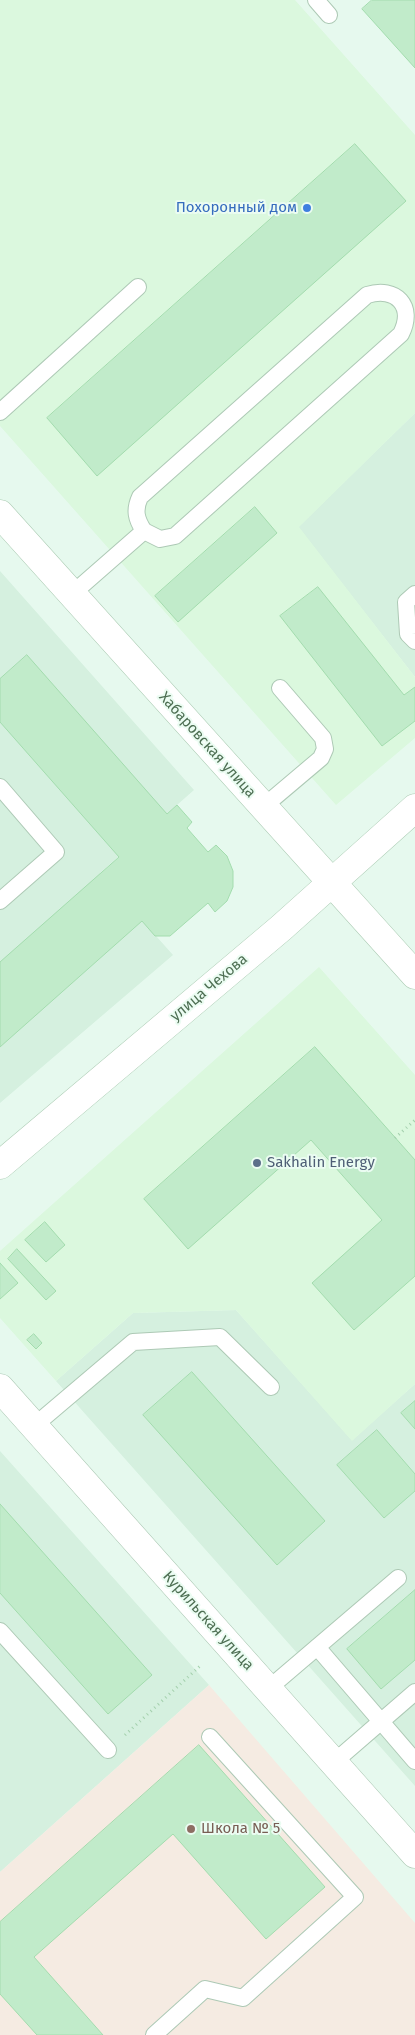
<!DOCTYPE html>
<html>
<head>
<meta charset="utf-8">
<style>
	body { margin:0 }
	canvas { display:block; background:#e6f9ee }
</style>
</head>
<body>
<canvas width="415" height="2035"></canvas>
<script>
const ctx = document.querySelector('canvas').getContext('2d');
ctx.lineJoin = 'round';
function fillPath(path, color) {
  ctx.fillStyle = color;
  ctx.fill(path, 'evenodd');
}
function stroke(path, color, width, dash) {
  ctx.strokeStyle = color;
  ctx.lineWidth = width;
  ctx.lineCap = dash ? 'butt' : 'round';
  ctx.setLineDash(dash || []);
  ctx.stroke(path);
}
function label(font, color, halo, rows, align = 'center') {
  ctx.font = font + ' "Fira Sans",sans-serif';
  ctx.lineWidth = 4;
  ctx.setLineDash([]);
  ctx.textBaseline = 'middle';
  ctx.strokeStyle = halo;
  ctx.fillStyle = color;
  for (const [text, x, y, turn = 0] of rows) {
    ctx.save();
    ctx.translate(x, y);
    ctx.rotate((+turn || 0) * Math.PI / 180);
    ctx.textAlign = isNaN(turn) ? turn : align;
    if (halo) ctx.strokeText(text, 0, 0);
    ctx.fillText(text, 0, 0);
    ctx.restore();
  }
}
fillPath(new Path2D(`
	M415,413V677L298,527Z
	M0,571L194,790L100,873L173,955L0,1103Z
	M236,1310L352,1440L415,1384V1786L56,1381L133,1313Z
	M0,1451L209,1685L0,1872Z`), '#d5f0df');
fillPath(new Path2D(`
	M0,0H295L415,135V413L299,527L415,677V738L336,805L0,426Z
	M319,967L415,1075V1384L352,1441L236,1310L133,1313L56,1381L0,1318V1251Z`), '#dbf8de');
fillPath(new Path2D(`
	M209,1685L415,1923V2035H0V1872Z`), '#f5ebe2');
const building = new Path2D(`
	M372,0H415V68L362,9Z
	M355,144L406,201L97,476L47,418Z
	M255,507L277,533L178,622L155,596Z
	M318,587L404,695L415,687V721L382,746L280,616Z
	M27,655L167,814L177,805L192,822L187,828L208,852L216,845L227,856L233,871V887L227,901L215,912L208,903L170,936H155L142,921L0,1047V962L119,857L0,722V679Z
	M315,1047L415,1160V1276L354,1330L312,1283L382,1220L311,1140L188,1249L144,1199Z
	M45,1222L65,1245L46,1262L25,1240Z
	M17,1249L56,1291L46,1300L8,1259Z
	M0,1263L18,1283L0,1299Z
	M34,1334L42,1343L36,1349L27,1340Z
	M192,1372L325,1521L277,1565L143,1415Z
	M415,1401V1429L401,1413Z
	M377,1430L415,1474V1491L384,1518L337,1465Z
	M0,1504L152,1675L108,1714L0,1593Z
	M415,1590V1660L381,1689L347,1649Z
	M199,1745L325,1887L266,1939L173,1834L34,1957L103,2035H37L0,1994V1922Z`);
fillPath(building, '#c1ebca');
stroke(building, '#a3dcae', 1);
const lane = new Path2D(`
	M316,0L329,15
	M0,412L138,287
	M72,594L144,531C136,519 134,510 140,497L367,295C396,286 415,306 401,334L175,536L160,539L144,531
	M415,594L406,602L408,634L415,641
	M0,787L56,852L0,901
	M263,807L321,758L325,749L323,738L280,688
	M34,1426L133,1342L220,1337L271,1387
	M0,1631L108,1750
	M317,1647L415,1761
	M268,1689L398,1578
	M333,1763L415,1692
	M154,2035L205,1989L243,1998L355,1897L210,1737`);
const street = new Path2D(`
	M0,1388L415,1854`);
const secondary = new Path2D(`
	M0,514L415,975
	M0,1165L281,928L415,808`);
stroke(lane, '#adc9b5', 18);
stroke(street, '#adc9b5', 29);
stroke(secondary, '#acccb4', 29);
stroke(new Path2D(`
	M395,1138L415,1120
	M125,1735L200,1666`), '#a4d0ad', 3, [1, 4]);
stroke(lane, '#fff', 16);
stroke(street, '#fff', 28);
stroke(secondary, '#fff', 28);
for (const [x, y, r, color] of [
	[307,208,5,"#3f7fe0"],
	[257,1163,5,"#5c6f8a"],
	[191,1829,5,"#8d6e63"]
]) {
  const dot = new Path2D();
  dot.arc(x, y, r, 0, 2 * Math.PI);
  ctx.fillStyle = color;
  ctx.fill(dot);
  stroke(dot, '#ebfcf2', 2);
}
label('15px', '#366cbe', '#ebfcf2', [
	["Похоронный дом",297,208]
], 'right');
label('15px', '#4e6f53', '#ebfcf2', [
	["Хабаровская улица",207,745,48],
	["улица Чехова",209,988,-40],
	["Курильская улица",208,1621,48]
]);
label('15px', '#4e5e75', '#ebfcf2', [
	["Sakhalin Energy",267,1163]
], 'left');
label('15px', '#785e54', '#ebfcf2', [
	["Школа № 5",201,1829]
], 'left');
</script>
</body>
</html>
